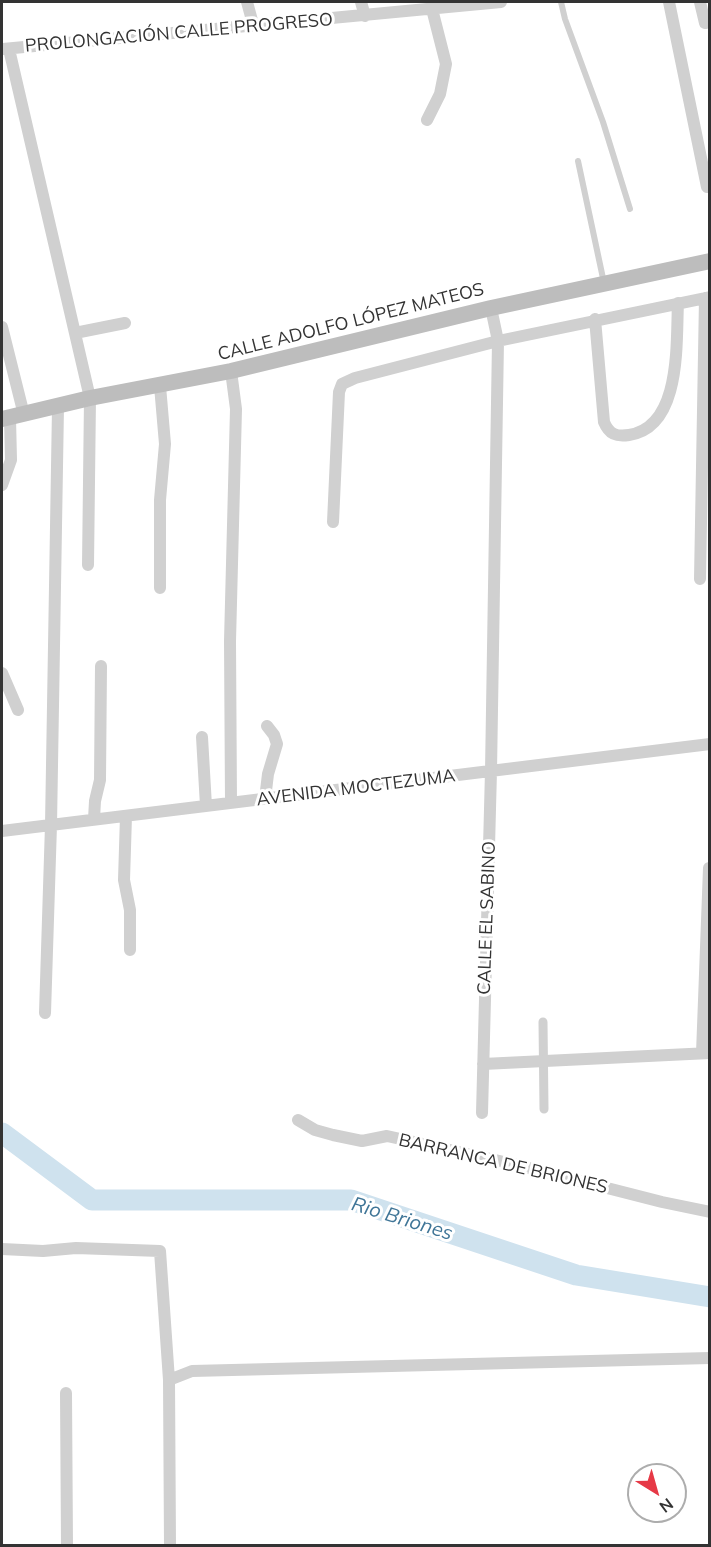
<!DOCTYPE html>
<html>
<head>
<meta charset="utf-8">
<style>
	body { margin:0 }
	#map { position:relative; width:711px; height:1547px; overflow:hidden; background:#fff; font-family:Mulish,sans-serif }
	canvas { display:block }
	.frame { position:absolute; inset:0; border:3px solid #333; pointer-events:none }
	.north { position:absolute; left:627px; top:1463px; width:60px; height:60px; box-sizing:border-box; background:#fff; border:2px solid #adadad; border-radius:50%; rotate:143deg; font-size:16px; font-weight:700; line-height:24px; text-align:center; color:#333 }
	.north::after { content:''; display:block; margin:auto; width:21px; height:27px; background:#e63946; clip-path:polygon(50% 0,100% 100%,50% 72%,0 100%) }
</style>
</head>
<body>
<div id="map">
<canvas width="711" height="1547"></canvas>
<div class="frame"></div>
<div class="north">N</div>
</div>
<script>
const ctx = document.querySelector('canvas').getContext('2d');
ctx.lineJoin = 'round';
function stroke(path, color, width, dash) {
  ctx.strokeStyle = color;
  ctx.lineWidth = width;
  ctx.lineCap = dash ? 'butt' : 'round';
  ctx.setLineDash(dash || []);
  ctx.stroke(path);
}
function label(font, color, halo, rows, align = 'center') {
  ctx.font = font + ' Mulish,sans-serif';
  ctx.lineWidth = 6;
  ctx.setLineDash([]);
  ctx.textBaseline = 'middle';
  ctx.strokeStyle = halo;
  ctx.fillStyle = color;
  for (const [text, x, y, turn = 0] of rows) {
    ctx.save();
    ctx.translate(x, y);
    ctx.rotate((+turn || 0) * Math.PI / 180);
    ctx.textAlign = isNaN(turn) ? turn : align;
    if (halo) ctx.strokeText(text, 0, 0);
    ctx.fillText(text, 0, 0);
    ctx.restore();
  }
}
stroke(new Path2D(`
	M2,1133L92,1200H351L576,1275L710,1297`), '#cfe2ee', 21);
stroke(new Path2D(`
	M561,2L565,19L603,122L630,209
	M578,161L604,283`), '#d0d0d0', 6);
stroke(new Path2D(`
	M543,1022L544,1109`), '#d0d0d0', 9);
stroke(new Path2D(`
	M247,2L253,24
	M361,2L365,16
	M669,2L707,187
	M700,2L705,23L710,22
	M3,49L501,2
	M9,49L90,398L88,565
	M427,120L440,94L446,64L432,9
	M595,319L604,422C609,434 616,437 629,435C682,427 676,342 678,303
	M2,327L24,415
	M75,333L125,323
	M160,386L165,444L160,500V588
	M2,485L11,460L10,418
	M333,522L339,392L342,384L355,378L498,341L710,297
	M700,579L705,298
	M2,673L18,710
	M202,737L206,806
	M265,799L268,774L277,744L274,735L267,726
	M231,803L230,641L236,409L231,371
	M126,816L124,880L130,910V950
	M94,819L95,801L100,780L101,666
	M2,831L710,744
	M45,1013L51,825L58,407
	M702,1053L709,868
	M483,1064L710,1053
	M482,1113L491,771L498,341L491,308
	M298,1120L315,1130L333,1135L362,1141L387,1136L513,1164L662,1202L710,1212
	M2,1249L43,1251L76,1248L160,1251L169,1380L170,1546
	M169,1380L192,1371L710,1358
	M66,1393L67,1546`), '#d0d0d0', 12);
stroke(new Path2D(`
	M2,419L90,398L231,371L491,308L710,261`), '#bdbdbd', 16);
label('18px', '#333', '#fff', [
	["PROLONGACIÓN CALLE PROGRESO",179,33,-5],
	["CALLE ADOLFO LÓPEZ MATEOS",351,322,-14],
	["AVENIDA MOCTEZUMA",356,788,-7],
	["CALLE EL SABINO",487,918,-88],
	["BARRANCA DE BRIONES",503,1164,13]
]);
label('italic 20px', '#3f7597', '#fff', [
	["Rio Briones",402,1219,17]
]);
</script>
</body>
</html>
